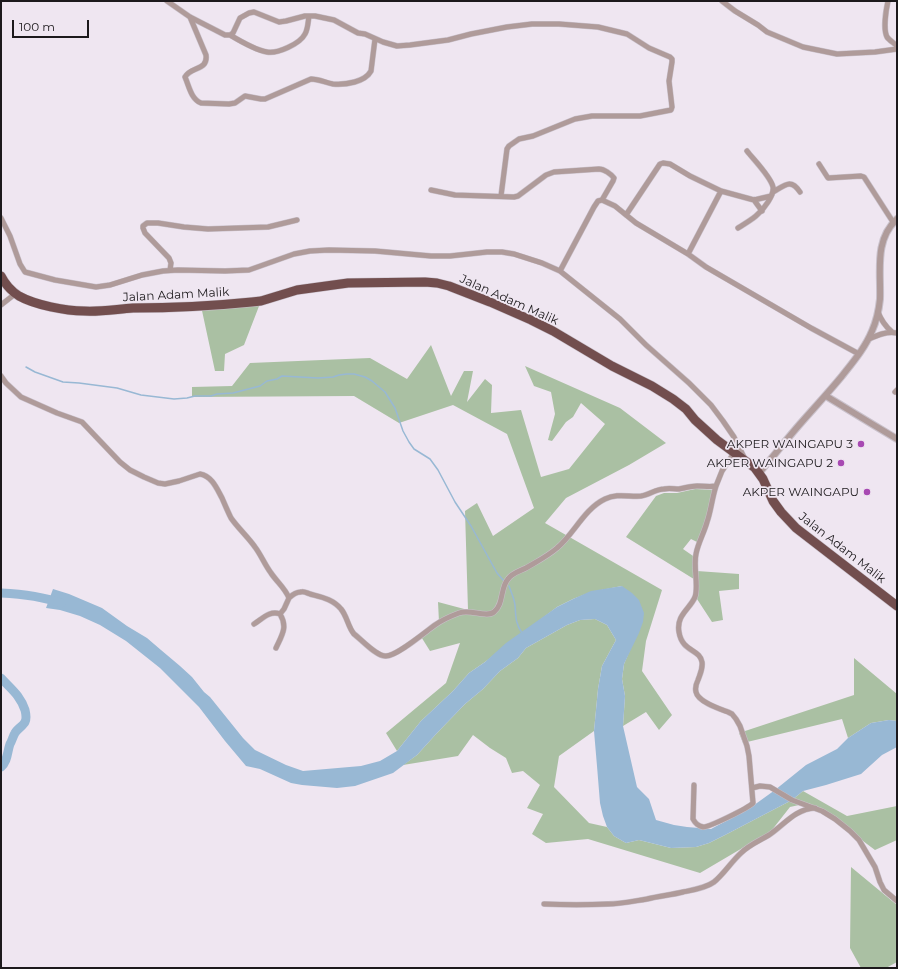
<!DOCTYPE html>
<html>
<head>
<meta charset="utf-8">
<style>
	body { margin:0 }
	#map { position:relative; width:898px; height:969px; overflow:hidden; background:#efe6f1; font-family:Montserrat,sans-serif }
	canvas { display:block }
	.frame { position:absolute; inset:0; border:2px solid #1c191c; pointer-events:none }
	.scale { position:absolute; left:12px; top:20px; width:77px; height:18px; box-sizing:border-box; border:2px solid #1c191c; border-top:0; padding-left:5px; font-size:12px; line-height:14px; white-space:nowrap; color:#1c191c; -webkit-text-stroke:3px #efe6f1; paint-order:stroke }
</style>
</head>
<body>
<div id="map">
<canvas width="898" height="969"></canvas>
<div class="frame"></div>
<div class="scale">100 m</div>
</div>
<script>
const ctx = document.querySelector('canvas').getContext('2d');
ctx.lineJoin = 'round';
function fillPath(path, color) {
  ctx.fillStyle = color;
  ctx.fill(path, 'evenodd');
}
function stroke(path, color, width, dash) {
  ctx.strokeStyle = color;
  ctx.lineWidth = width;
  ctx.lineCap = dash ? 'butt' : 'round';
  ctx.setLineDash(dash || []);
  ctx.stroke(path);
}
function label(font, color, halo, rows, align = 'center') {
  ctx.font = font + ' Montserrat,sans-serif';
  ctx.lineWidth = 3.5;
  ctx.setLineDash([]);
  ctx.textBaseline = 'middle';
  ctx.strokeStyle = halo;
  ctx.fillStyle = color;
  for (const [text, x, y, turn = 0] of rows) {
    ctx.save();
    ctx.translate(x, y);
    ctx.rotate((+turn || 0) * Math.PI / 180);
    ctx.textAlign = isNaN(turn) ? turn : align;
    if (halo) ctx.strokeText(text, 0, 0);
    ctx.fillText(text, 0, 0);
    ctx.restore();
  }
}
fillPath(new Path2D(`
	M261,301L244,345L225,354L224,371H215L201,306Z
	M431,345L451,396L464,371H473L467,402L485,379L492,385L491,413L521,410L541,477L569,469L605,424L581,403L573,417L566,422L552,441L548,440L555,414L551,392L534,386L525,366L620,408L666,443L629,465L566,498L545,523L662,590L646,641L642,671L672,715L659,730L646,712L623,726L625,696L622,679L624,664L630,650L622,586L591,592L573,599L557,607L485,662L469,673L453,691L421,721L397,751L386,733L446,683L460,643L430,651L420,635L439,622L438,602L468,610L465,511L477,503L493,536L534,508L507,434L453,405L399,423L354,396L192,397V387L232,386L250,363L370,358L407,379Z
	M695,489L717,490L701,544L691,539L683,549L696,558L697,571L739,574V589L719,591L723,620L712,622L697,599V581L626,537L656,496L664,493H677Z
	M595,619L607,625L616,640L602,666L598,689L594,731L559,756L554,787L589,823L607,827L614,836L626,843L639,840L671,848L696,847L709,843L725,835L792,800L803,791L847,816L897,806V840L875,850L863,841L835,816L808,803L790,807L768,835L756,840L700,873L588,839L546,843L532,834L543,814L527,808L540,785L523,771L512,773L506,758L490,748L473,735L458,756L403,765L417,755L437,733L465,704L483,689L500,671L518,658L526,648L567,625L580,620Z
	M854,658L897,694V721L889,720L871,723L848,738L842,719L743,743L739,733L854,695Z
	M851,867L897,905V962L886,968H861L850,948Z`), '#aac0a3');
fillPath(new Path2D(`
	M622,586L632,593L639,600L644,613L643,622L639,633L624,664L622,679L625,696L623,726L637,787L649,799L656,820L674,825L687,827L711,829L750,808L775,790L806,765L837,749L848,738L871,723L889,720L897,721V747L882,755L861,774L826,785L803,791L792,800L725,835L709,843L696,847L671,848L639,840L626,843L614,836L607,827L603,816L600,803L597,766L594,731L598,689L602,666L616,640L607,625L595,619L580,620L567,625L526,648L518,658L500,671L483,689L465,704L437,733L417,755L393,773L355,786L337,788L302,785L291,783L260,769L246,766L225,741L199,707L160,668L126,641L100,625L80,616L60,610L46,608L53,589L69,594L102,608L127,626L147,638L161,650L180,666L192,677L204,692L210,697L243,738L255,750L286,765L303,771L361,766L380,761L397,751L421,721L453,691L469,673L485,662L506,643L557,607L573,599L591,591Z`), '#98b8d4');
stroke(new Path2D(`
	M26,367L35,372L63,382L79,383L117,388L141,395L174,399L187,398L195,396H211L217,394L233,393L260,386L267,381L277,379L282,376L318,378L333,377L339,375L347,374H354L365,377L372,381L385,392L395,408L403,431L409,442L414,449L430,459L438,470L455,502L471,526L497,573L504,581
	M509,586C511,592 514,598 515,605C516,616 515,623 522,633`), '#98b8d4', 1.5);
stroke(new Path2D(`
	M1,593C21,594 41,596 61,603
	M1,678C11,689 20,695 25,710C26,714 27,718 25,722C23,726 17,729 15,733C13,736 12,741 10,744C7,752 8,761 1,767`), '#98b8d4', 9);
const minor = new Path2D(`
	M167,1L190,17L225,35H230L233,33L240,18L249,13L254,12L279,22L286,21L305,16H315L334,20L358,33L365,34L383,42L397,46L410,45L448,40L471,34L507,27L532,24H559L598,27L627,34L649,48L670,57L672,59V62L669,81L672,107L671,110L640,116H592L575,119L533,136L519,139L509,146L507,149L501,196
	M722,1L735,11L758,25L767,32L803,47L837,54L875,52L897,49
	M888,1C886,10 883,29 887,37C889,40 894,43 897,46
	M190,17L206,55C208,71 191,66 185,77C189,86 191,99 201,103L229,104L235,103L245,96L261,99H265L311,79C319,79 326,83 333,84C346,85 365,82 371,71L375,39
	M230,35C240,41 255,50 267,52C277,54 300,44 305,34C308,29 308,22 309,16
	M819,164L828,178L861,176L864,177L893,222
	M431,190L455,195L514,197L518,196L546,175L554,172L599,169C604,169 611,174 614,178L613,181L602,200
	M773,192C785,185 791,178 800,192
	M754,200L762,211
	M626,215L660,164L663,163L670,164L690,176L721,191L754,200L771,196
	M1,218L10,236L20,264L25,272L55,280L96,287L110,285L142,275L163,271L178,270L225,271L249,270L294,254L310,251L329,250L375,251L431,256H450L487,252H502L514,254L542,263L560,271L620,319L646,345L689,383L711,405L723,421L734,437L745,459
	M738,228C751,220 760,215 768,202C771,197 774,192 773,187C771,177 754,160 747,151
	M688,254L721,191
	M170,270L171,263L169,258L145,233L143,228V226L147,223H158L184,227L208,229L268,227L297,220
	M560,271L594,207L598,201L602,200L615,206L636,223L688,254L706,267L811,328L859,354
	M1,305L15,294
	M878,312C881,320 885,326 892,332
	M869,339C878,335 887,331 897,333
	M1,376L6,383L21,397L57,413L82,422L120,462L130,470L144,477L158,483L165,484L179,481L200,474C212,476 217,489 222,498C225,505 228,512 231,518C238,528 248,537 255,547C261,555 265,565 271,573C277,582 285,588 289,598C292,595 296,592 301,592C304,591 307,593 310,594C321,597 333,599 341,609C347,616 348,627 354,634C362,640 377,657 386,656C397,656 425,632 435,625C442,620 451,616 459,613C470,609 487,618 494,612C504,604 500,588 508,579C512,573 520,571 526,568C536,562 548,556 557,548C574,534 584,509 605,499C617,493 629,497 641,496C649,495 656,489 664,489C669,488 674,489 679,489C685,488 691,486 697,486C704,486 710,487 716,486L722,471L734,453
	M895,392L897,390
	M254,624C262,619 270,610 280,614L284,609L289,598
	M276,648C282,635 288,627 280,614
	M694,785L693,819C695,823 698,826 703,827C710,827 748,808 753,803L749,756L747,746L740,726L736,719L732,714L728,712C720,709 698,702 696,692C695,688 696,684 698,680C700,674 703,669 702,662C700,649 682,652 679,632C676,615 690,609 695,597C699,586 693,567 696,554C698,543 704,533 707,522C711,511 712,498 716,486
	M752,788L760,786L770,787L792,800L822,811L835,819L850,831L859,840L875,867L880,882L884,890L897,901
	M544,904C566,905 587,905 608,904C621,904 634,901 647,899C659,896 671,895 683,892C693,890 706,888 714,882C723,875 732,861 741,853C749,845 759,841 769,835C784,825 795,809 815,808`);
const tertiary = new Path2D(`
	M826,396L872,424L897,439
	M759,473C773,457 786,440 800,424C814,408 828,393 842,376C853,362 865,348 872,331C876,322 879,309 880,299C881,271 874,240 897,219`);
const trunk = new Path2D(`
	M1,276C5,284 11,291 19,296C35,305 66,311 84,311C101,312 117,309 133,308C173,308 212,306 252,302L261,301L297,290L348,283L425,282L437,283L449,286L490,302L531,320L553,331L612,366L652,386L673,399L686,409L695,420L717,440L755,468L763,479L773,501L781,512L796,528L897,606`);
stroke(minor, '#c9c1cb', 6);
stroke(tertiary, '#c9c1cb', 8);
stroke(trunk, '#c9c1cb', 10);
stroke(minor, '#af9b9a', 5);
stroke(tertiary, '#af9b9a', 6);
stroke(trunk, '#724e4e', 9);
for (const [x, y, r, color] of [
	[861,444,4,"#a749b2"],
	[841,463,4,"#a749b2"],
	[867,492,4,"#a749b2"]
]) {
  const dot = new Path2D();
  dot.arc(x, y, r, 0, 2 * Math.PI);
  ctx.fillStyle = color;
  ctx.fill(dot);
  stroke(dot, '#efe6f1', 1.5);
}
label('12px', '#1c191c', '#efe6f1', [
	["Jalan Adam Malik",176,295,-3],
	["Jalan Adam Malik",509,300,24],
	["Jalan Adam Malik",842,548,38]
]);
label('12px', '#1c191c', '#efe6f1', [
	["AKPER WAINGAPU 3",853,444],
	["AKPER WAINGAPU 2",833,463],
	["AKPER WAINGAPU",859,492]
], 'right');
</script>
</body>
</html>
